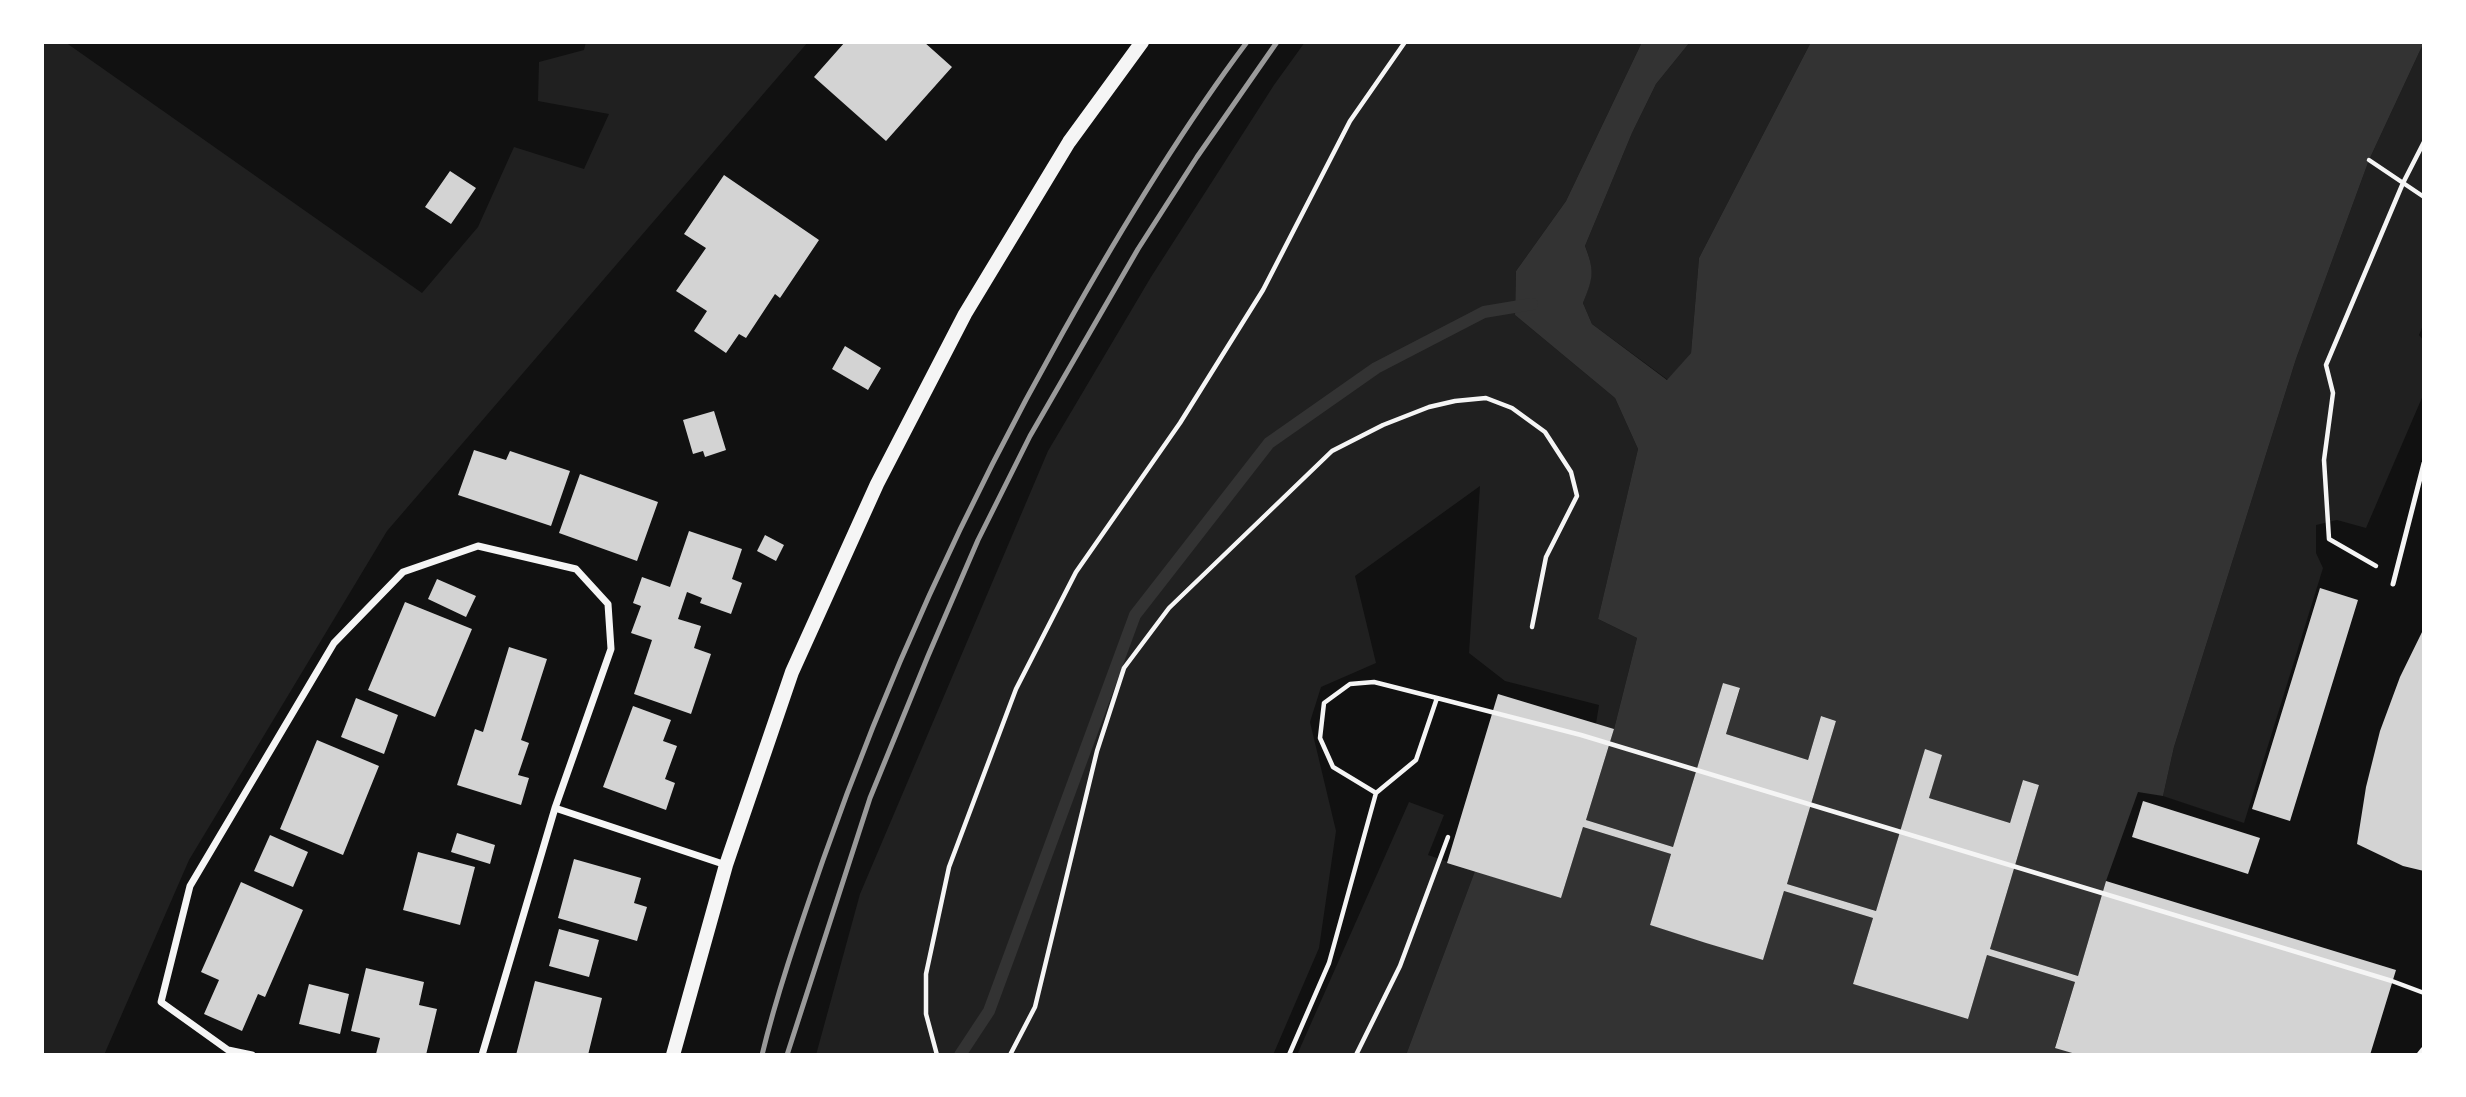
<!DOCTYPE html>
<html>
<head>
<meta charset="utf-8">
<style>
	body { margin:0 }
	#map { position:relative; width:2466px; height:1097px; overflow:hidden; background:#111; font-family:Mulish,sans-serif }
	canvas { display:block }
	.frame { position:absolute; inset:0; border:44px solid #fff; pointer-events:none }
</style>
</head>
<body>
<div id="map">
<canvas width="2466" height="1097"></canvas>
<div class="frame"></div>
</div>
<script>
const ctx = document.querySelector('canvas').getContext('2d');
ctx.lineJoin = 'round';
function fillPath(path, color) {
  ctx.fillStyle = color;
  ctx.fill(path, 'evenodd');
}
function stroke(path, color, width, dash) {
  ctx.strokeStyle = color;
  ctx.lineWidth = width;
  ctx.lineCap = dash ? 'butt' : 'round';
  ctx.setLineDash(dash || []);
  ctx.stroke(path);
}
fillPath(new Path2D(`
	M42,42H65L422,293L478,227L514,147L584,169L609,114L538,101L539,62L584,50L586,42H808L387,531L189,860L104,1055H42Z
	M1305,42H1642L1566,201L1516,271L1515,315L1615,398L1638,449L1598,619L1637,638L1614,729L1596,724L1599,705L1505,681L1469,653L1480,486L1355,576L1376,663L1321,687L1310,722L1336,831L1319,948L1273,1055H816L860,894L1048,451L1151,277L1274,85Z
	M1690,42H1811L1699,258L1691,353L1668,380L1592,324L1583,303C1592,280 1595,270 1585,246L1632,133L1656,84Z
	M2424,42V323L2419,335L2424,341V393L2366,528L2337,520L2316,525V553L2323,568L2244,823L2163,796L2174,747L2296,359L2369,160Z
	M1409,802L1444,815L1428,855L1475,871L1406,1055H1297Z`), '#202020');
fillPath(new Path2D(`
	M1642,42H1690L1656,84L1632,133L1585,246C1595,271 1593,279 1583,303L1592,324L1667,380L1691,353L1699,258L1811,42H2424L2369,160L2296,359L2174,747L2163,796L2138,792L2106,881L2078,976L1990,949L2039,785L2023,780L2010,823L1929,798L1941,755L1925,750L1876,911L1787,884L1836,721L1821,716L1808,760L1726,734L1740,689L1723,683L1673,847L1586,820L1614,729L1637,638L1598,619L1638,449L1615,398L1515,315L1516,271L1566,201Z
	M1583,827L1671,854L1650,925L1763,960L1784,891L1873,918L1853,984L1968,1019L1987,955L2075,982L2055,1047L2079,1055H1406L1475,871L1561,898Z`), '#333');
stroke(new Path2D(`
	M960,1055L989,1011L1135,615L1269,443L1376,368L1484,312L1532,304`), '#333', 12);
fillPath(new Path2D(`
	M845,42H924L952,67L886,141L814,77Z
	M450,171L476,188L451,224L425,207Z
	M724,175L819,240L780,298L775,294L746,338L739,334L726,353L694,331L707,311L676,291L706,248L684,234Z
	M845,346L881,368L868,390L832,369Z
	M714,411L726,450L705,457L703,451L693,454L683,420Z
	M474,450L506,460L510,451L570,471L551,526L458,495Z
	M580,474L658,502L637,561L559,533Z
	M689,531L742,549L732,579L742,583L731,614L700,603L702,598L687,592L678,619L701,626L694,648L711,654L691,714L634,694L652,640L631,633L641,606L633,603L642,577L670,587Z
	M765,535L784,545L776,561L757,551Z
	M437,579L476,596L466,617L428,599Z
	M2320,588L2358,600L2290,821L2252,809Z
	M405,602L472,629L435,717L368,690Z
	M2424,628V871L2403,866L2357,844L2366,787L2380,731L2400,677Z
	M509,647L547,659L521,740L529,743L518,775L529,778L521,805L457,785L475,729L483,732Z
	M1723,683L1740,688L1726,734L1808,760L1821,716L1836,721L1787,884L1876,911L1925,749L1942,755L1929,798L2010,823L2023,780L2039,785L1990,949L2078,976L2106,881L2396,970L2370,1055H2079L2055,1048L2075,982L1987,955L1968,1019L1853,984L1873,918L1784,891L1763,960L1706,943L1650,925L1671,854L1583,827L1561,898L1447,863L1498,694L1614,729L1586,820L1673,847Z
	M356,698L398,715L384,754L341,737Z
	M633,706L671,720L663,741L677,746L665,779L675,783L666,810L603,787Z
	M317,740L379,766L343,855L280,829Z
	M2143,801L2260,838L2248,874L2132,837Z
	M457,833L495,845L490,864L451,852Z
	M270,835L308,852L293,887L254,871Z
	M418,852L475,867L460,925L403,910Z
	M574,859L641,878L634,903L647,907L637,941L558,918Z
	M241,882L303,910L265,997L258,994L242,1031L204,1014L219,980L201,972Z
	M559,929L599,940L589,977L549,966Z
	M366,968L424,982L419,1005L437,1009L426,1055L376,1054L380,1038L351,1031Z
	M535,981L602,998L588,1055H516Z
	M309,984L349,994L340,1034L299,1024Z`), '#d3d3d3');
stroke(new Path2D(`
	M2369,160L2424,197
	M2376,566L2329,539L2324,460L2333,393L2326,365L2403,183L2424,142
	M1376,793L1333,767L1320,738L1324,703L1350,684L1374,682L1437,698
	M937,1055L926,1014V974L949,867L1016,689L1076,572L1180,423L1263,290L1350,121L1405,42
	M1010,1055L1035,1007L1097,751L1124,668L1169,608L1332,451L1383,425L1429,407L1455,401L1486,398L1512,408L1545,432L1571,472L1577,496L1546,557L1532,627
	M1289,1055L1329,963L1376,793L1416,760L1437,698L1581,735L2392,981L2424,993
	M1356,1055L1400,966L1448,837`), '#f5f5f5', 4.5);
stroke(new Path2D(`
	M2393,584L2424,463`), '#f5f5f5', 5);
stroke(new Path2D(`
	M555,808L726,865
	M252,1055L228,1050L161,1002L190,886L334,643L403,572L478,546L576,569L608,604L611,649L555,808L482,1055
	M2420,1055L2424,1050`), '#f5f5f5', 7);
stroke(new Path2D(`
	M673,1055L726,865L792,672L877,484L965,314L1069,142L1142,42`), '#f5f5f5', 14);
stroke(new Path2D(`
	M762,1055C778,989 801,924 823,860C887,677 967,503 1062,334C1118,234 1178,134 1247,42
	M787,1055L870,798L928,656L978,540L1030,436L1138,249L1197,157L1277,42`), '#9a9a9a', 5);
</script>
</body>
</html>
